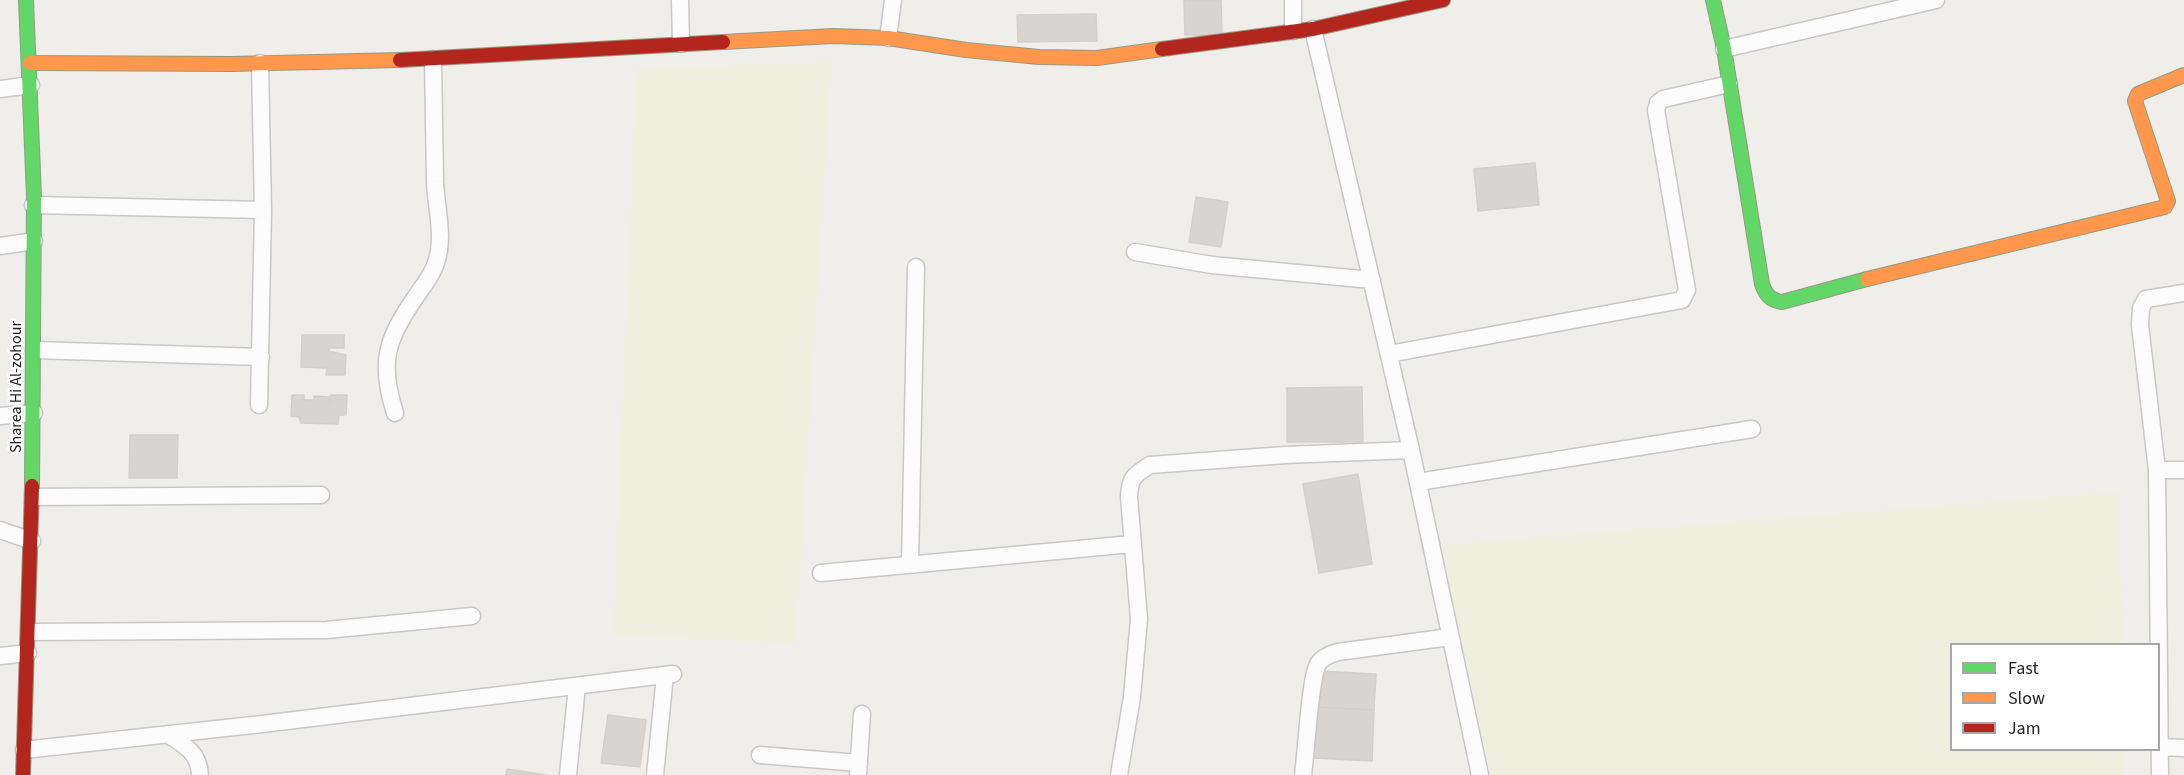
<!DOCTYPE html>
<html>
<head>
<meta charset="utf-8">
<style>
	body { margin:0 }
	#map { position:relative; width:2184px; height:775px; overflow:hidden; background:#f0eeeb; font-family:"Source Sans 3",sans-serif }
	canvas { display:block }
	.legend { position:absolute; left:1950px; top:643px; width:210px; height:108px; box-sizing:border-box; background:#fff; border:2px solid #a7a7a7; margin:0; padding:8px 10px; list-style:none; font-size:18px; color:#222 }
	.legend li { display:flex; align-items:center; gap:12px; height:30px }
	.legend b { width:30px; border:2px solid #a7a7a7 }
</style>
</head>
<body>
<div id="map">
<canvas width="2184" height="775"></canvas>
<ul class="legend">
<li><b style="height:8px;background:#63d668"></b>Fast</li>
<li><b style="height:8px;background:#ff974d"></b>Slow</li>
<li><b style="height:8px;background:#b3261e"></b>Jam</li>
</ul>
</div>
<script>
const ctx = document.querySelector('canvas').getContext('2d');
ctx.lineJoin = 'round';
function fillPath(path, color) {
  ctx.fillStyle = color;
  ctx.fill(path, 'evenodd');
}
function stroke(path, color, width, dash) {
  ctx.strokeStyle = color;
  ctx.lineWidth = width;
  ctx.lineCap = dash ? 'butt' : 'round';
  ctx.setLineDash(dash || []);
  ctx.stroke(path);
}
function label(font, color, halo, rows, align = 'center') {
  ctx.font = font + ' "Source Sans 3",sans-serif';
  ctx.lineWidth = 5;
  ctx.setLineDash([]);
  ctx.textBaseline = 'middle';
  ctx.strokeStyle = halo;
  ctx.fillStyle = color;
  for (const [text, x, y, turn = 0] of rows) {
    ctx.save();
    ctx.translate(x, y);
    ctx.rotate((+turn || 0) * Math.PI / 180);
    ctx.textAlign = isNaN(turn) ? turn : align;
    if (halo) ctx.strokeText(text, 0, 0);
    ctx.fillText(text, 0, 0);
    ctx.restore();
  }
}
fillPath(new Path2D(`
	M832,62L796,643L613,635L636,69Z
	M2119,492L2123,644H1952V750H2126V775H1491L1439,545Z`), '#efefdf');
const building = new Path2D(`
	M1184,0H1221L1222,35H1185Z
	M1096,14L1097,41L1018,42L1017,15Z
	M1535,163L1539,205L1478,211L1474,169Z
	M1196,197L1228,202L1221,247L1189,242Z
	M302,335H344V348H329V351L346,355L345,375H326L327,368L301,367Z
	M1362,387L1363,442H1287V388Z
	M292,395H304V400H314V396L330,397V403L331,395H347L346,415H339L338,424L301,423L299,417L291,416Z
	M130,435H178L177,478H129Z
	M1358,474L1372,564L1319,573L1303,484Z
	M1319,671L1376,674L1374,710L1316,707Z
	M1316,707L1374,710L1372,761L1312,758Z
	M608,715L646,720L640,767L601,763Z
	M507,769L546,775H506Z`);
fillPath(building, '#d7d4d2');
stroke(building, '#d3d0cc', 1.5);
const street = new Path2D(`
	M680,0L681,44
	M1293,0V31
	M1313,29L1411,450L1480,775
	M888,38L893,0
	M1724,49L1936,0
	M0,89L31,85
	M33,205L263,210
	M0,246L34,241
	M1135,252L1212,265L1372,280
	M34,350L261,357
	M1389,354L1682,300L1687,290L1656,110L1658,103L1663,99L1729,84
	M259,405L263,210L260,63
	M395,413C379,363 386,340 415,298C422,287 432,276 436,263C445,237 436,208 435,182C434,141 434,100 433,59
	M0,416L34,413
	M2157,470L2140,325L2141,308L2146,299L2184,293
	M1418,482L1752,429
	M33,497L321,495
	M0,530L32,541
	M910,564L916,267
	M821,573L1132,544
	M30,632L326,630L472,616
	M0,656L28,653
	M167,734C185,745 199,753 200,775
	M2160,747L2184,748
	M24,750L262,724L673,674
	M760,755L859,763
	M568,775L577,686
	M655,775L665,675
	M858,775L862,714
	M1119,775L1132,697L1139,619L1129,497C1130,477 1134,475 1150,465L1285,455L1411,450
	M1303,775C1306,754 1310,678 1318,664C1322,657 1331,654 1338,652L1450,637
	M2160,775L2157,470H2184`);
const fast = new Path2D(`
	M26,0L34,197L32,486
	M1713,0L1724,49L1762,284C1766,295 1770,300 1782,302L1867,279`);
const slow = new Path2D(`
	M723,42L833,36L888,38L966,50L1039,57L1097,58L1162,49
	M30,63L232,64L400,60
	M1867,279L2165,207L2168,201L2135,101L2138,94L2184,75`);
const jam = new Path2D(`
	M1162,49L1313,29L1443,0
	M400,60L723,42
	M23,775L32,486`);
stroke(street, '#c9c8c7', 19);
stroke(fast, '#999a82', 16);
stroke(slow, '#999a82', 16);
stroke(jam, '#999a82', 16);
stroke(street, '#fdfcfc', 16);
stroke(fast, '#63d668', 14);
stroke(slow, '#ff974d', 14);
stroke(jam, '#b3261e', 14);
label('16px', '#222', '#fff', [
	["Sharea Hi Al-zohour",17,387,-90]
]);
</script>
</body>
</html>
